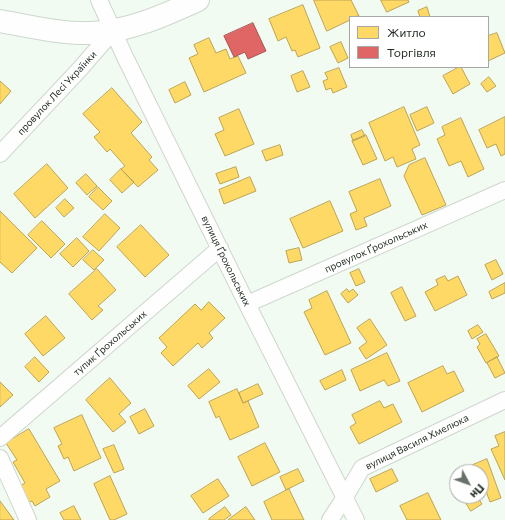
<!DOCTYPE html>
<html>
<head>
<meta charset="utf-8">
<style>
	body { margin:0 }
	#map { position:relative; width:505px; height:520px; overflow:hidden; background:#f2fbf1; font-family:Commissioner,sans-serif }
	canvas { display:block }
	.legend { position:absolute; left:349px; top:16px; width:140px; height:52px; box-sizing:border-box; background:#fff; border:1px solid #a5a9a5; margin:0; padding:5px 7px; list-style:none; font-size:12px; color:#1f291f }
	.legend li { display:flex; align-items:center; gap:8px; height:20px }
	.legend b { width:20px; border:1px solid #a5a9a5 }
	.north { position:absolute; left:449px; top:464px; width:40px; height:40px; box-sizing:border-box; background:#fff; border:1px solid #a5a9a5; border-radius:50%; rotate:131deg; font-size:11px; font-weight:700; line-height:16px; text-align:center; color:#1f291f }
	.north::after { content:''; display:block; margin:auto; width:14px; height:18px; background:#697268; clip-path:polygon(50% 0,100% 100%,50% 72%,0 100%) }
</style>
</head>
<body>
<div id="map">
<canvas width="505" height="520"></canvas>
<ul class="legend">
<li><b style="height:11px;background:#ffd966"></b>Житло</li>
<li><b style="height:11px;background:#e06666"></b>Торгівля</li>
</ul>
<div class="north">Пн</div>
</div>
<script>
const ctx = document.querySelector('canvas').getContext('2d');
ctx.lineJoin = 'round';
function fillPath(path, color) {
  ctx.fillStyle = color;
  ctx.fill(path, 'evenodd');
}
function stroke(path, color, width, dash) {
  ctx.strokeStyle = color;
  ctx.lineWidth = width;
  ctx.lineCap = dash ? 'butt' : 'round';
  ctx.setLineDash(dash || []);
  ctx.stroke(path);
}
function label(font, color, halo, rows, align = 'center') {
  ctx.font = font + ' Commissioner,sans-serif';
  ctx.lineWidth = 4;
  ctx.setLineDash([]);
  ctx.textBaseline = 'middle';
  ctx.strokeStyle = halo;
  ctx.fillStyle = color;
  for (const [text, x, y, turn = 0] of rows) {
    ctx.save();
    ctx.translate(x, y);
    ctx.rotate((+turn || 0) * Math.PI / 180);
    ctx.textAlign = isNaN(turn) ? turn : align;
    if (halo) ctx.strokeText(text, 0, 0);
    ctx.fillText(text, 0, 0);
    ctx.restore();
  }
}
const homes = new Path2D(`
	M314,0H351L359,16L350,17V20L327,31Z
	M381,0H408L409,2L387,12Z
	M303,5L320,48L298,57L295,50L292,51L286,37L278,41L269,19Z
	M427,7L430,17H420L418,11Z
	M497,33L505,53L488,61V36Z
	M209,38L216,53L226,49L230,59L238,56L246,73L204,92L189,58L198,54L194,45Z
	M341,42L348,58L338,63L330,47Z
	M459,67H461L470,84L453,94L443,76Z
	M339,68L347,87L333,93L331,88L326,90L323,81L328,79L325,73Z
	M303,71L310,87L297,92L291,76Z
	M489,77L496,86L487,92L481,84Z
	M0,81L11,91L0,104Z
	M185,82L191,95L175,103L169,90Z
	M112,88L142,122L131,133L152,157L149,160L158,170L138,187L121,169L125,166L110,149L107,152L94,137L100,132L83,114Z
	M404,107L420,145L412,149L416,159L397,167L393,157L385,161L369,123Z
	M427,107L434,123L417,131L410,115Z
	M239,109L254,144L225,156L215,134L224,130L219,118Z
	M505,117V154L501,156L496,144L487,148L479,130Z
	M461,118L484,169L468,177L461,161L449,166L437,139L445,135L442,127Z
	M362,130L365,136L353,141L351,135Z
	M366,135L377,159L363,165L352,141Z
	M280,145L283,155L266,161L262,151Z
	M425,158L446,205L422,215L404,176L409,165Z
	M47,164L68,188L35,218L14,194Z
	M236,167L239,177L220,184L216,174Z
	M121,169L134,182L122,193L110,180Z
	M86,174L97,186L87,195L76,183Z
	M250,177L256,191L224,204L219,190Z
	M380,179L391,206L364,218L367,226L356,230L350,214L357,211L349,192Z
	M98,187L112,201L103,210L89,197Z
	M65,199L74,208L64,217L56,208Z
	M330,201L343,231L303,248L290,219Z
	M0,211L37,248L12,273L0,262Z
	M105,214L120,228L99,251L83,237Z
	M42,221L65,244L51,258L28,235Z
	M141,225L169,255L145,277L117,247Z
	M77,238L89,251L73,267L60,254Z
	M299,248L302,260L289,263L286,251Z
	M93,250L104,260L94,270L83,260Z
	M496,260L503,274L492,280L485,265Z
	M97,269L116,290L98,306L103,310L92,320L69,294Z
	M359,269L365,282L356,286L350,273Z
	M445,276L448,281L458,276L467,295L435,311L425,292L438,285L436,280Z
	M505,283V293L492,299L489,292Z
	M402,287L416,316L405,321L391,293Z
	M347,289L349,292L353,289L358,295L348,303L341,294Z
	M327,291L351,343L325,355L304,312L312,308L309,300Z
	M209,302L225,318L209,333L213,338L202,348L198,343L173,366L161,353L167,347L159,338L195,304L201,310Z
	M46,316L65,338L43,356L25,334Z
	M370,319L387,345L366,359L359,348L367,342L357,328Z
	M478,325L483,332L472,339L468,331Z
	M486,334L499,356L486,363L477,347L480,344L477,339Z
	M387,353L400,381L388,386L384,380L360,391L351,370Z
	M35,357L49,372L39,382L25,367Z
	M497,357L505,373L495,378L487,363Z
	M443,366L447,374L454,371L464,391L422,412L408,383Z
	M209,369L220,382L199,399L188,386Z
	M342,370L346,380L325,390L320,381Z
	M110,378L131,403L119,414L126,422L113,432L86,400Z
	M0,382L13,395L0,407Z
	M258,384L263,394L243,403L239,393Z
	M237,389L243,403L248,401L259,427L230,440L219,416L216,418L209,402Z
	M380,401L384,408L393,404L402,422L359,444L350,427L356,423L352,415Z
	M145,409L154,426L139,434L130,417Z
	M82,415L101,458L74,471L68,457L64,459L58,446L62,444L54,428Z
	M29,429L60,481L46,489L50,497L35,506L32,501L28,503L18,487L25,483L13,462L17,460L6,443Z
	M505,432V480L491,449L499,446L495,436Z
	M265,443L280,472L252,486L238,457Z
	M114,445L124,469L114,473L103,449Z
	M487,459L501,498L490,502L483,483L481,484V472H476L473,465Z
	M298,469L304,481L286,490L280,477Z
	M392,469L398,481L376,492L370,479Z
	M110,476L127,514L114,520H110L94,484Z
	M218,479L229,496L203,513L191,496Z
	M289,489L304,520H272L264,502Z
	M428,493L441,520H407L400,506Z
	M462,496H477L482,504L471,511Z
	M0,501L14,520H0Z
	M74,506L81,520H64L60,513Z
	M225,507L231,515L224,520H209V519Z
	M246,507L255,520H228Z`);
fillPath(homes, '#ffd966');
stroke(homes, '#bca451', 1);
const shops = new Path2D(`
	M253,23L266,51L248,59L245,52L234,57L224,36Z`);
fillPath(shops, '#e06666');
stroke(shops, '#a65451', 1);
const minor = new Path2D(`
	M99,0L125,57L247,304L356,520
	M0,154L79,70L113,31
	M247,304L505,190
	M0,438L220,248
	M0,458L28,520
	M330,520L345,497L362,468L505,400`);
const secondary = new Path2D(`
	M0,21C29,26 60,34 91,33C128,32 165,15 198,0`);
stroke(minor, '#ced7cd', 18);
stroke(secondary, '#ced7cd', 24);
stroke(minor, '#fdfefd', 16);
stroke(secondary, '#fdfefd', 22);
label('10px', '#1f291f', '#fff', [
	["провулок Лесі Українки",57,93,-47],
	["провулок Ґрохольських",376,247,-24],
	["вулиця Ґрохольських",226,261,64],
	["тупик Ґрохольських",110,343,-41],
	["вулиця Василя Хмелюка",417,442,-26]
]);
</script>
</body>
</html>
